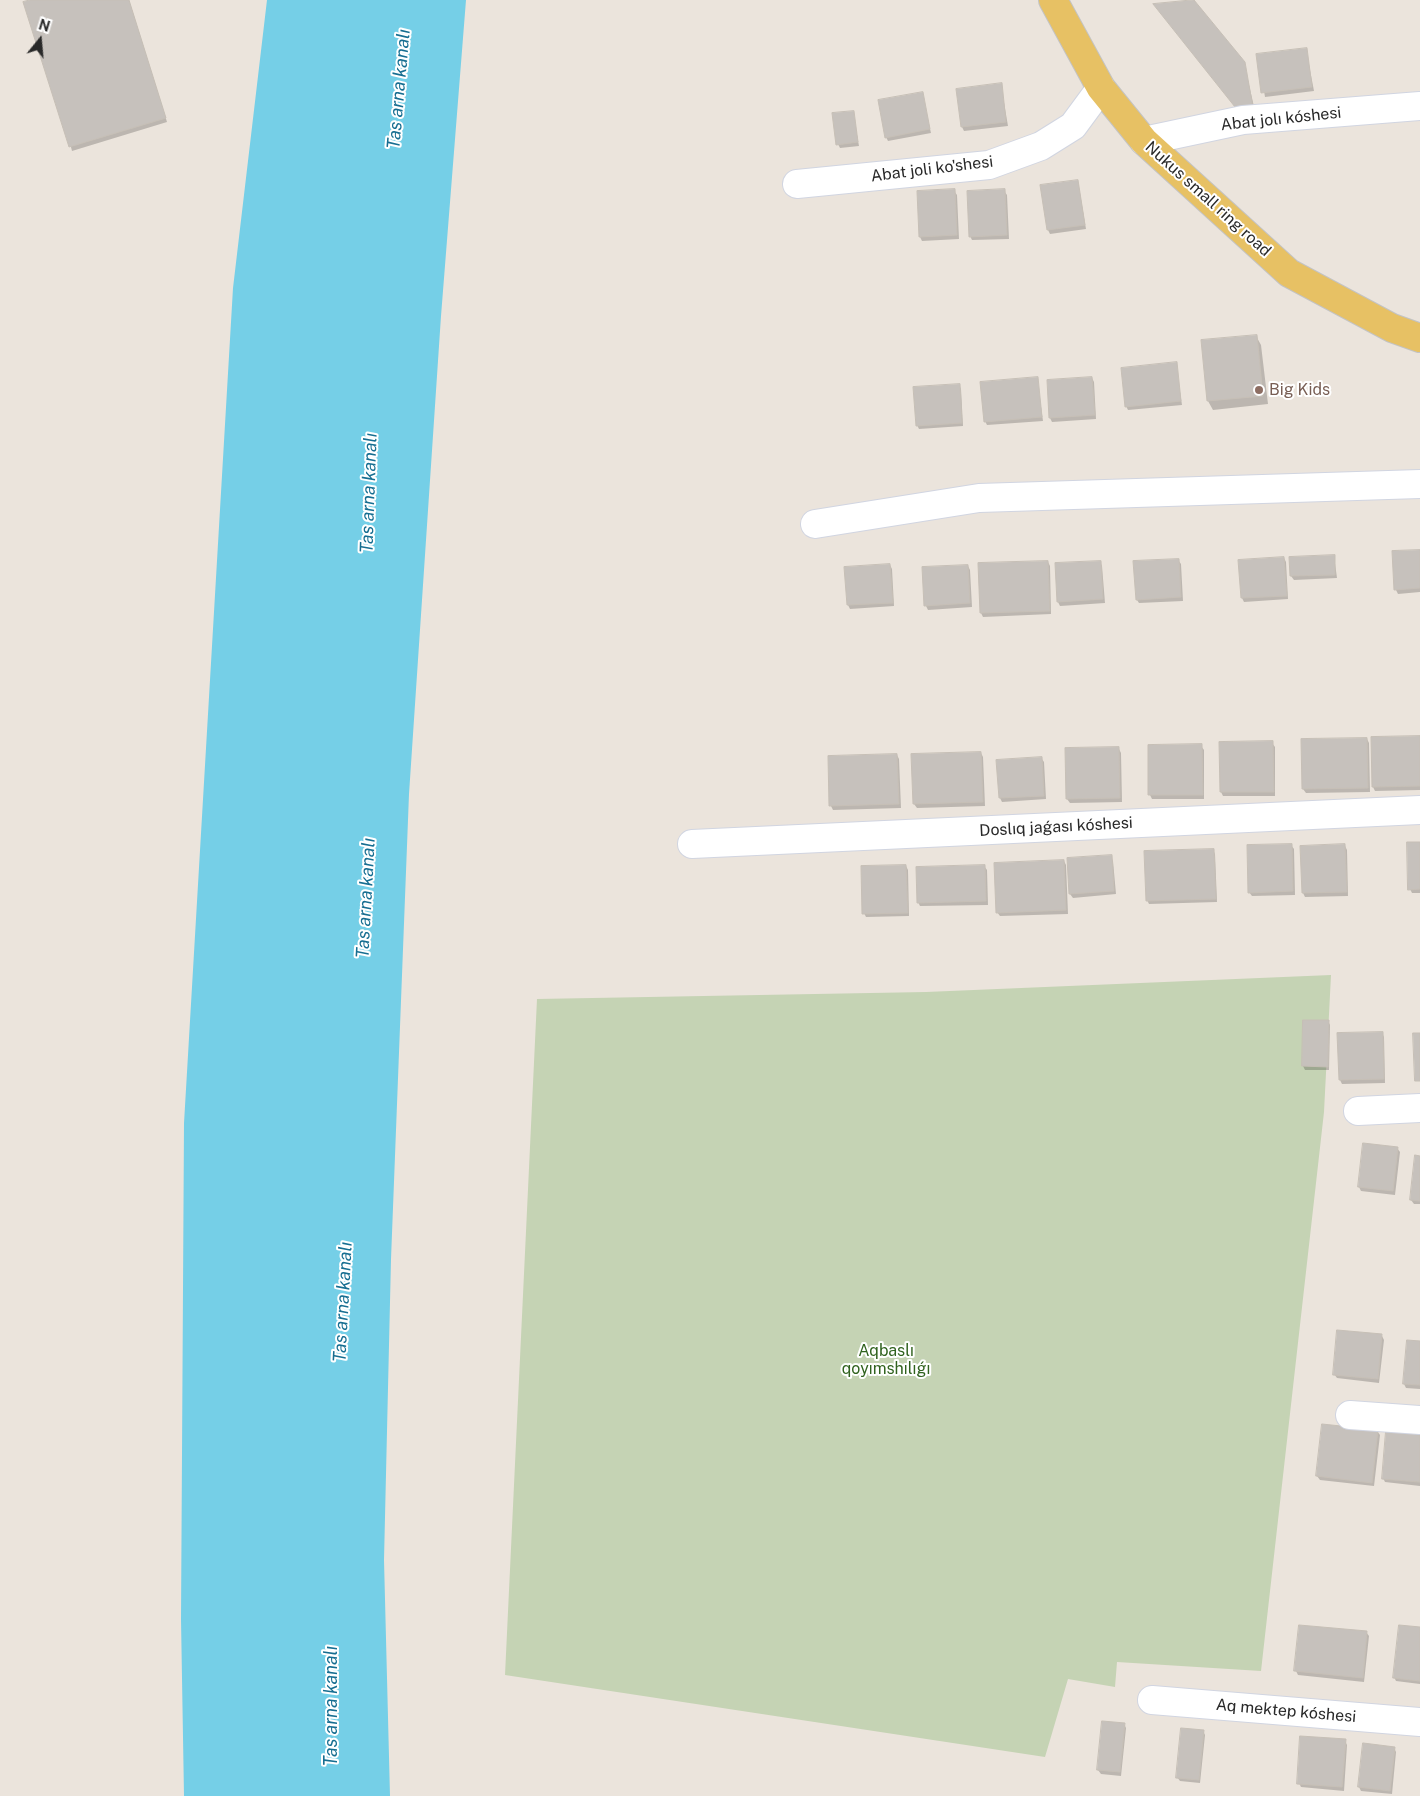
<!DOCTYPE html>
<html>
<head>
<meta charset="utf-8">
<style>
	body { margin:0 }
	#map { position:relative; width:1420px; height:1796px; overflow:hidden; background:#ebe4dc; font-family:"Public Sans",sans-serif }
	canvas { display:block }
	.north { position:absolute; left:15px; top:15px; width:50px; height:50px; -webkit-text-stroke:4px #fff; paint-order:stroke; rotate:17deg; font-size:14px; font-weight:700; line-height:20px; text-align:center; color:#292929 }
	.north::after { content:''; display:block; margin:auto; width:18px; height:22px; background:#292929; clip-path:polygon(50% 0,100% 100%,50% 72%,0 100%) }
</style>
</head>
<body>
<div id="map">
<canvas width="1420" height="1796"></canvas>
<div class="north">N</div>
</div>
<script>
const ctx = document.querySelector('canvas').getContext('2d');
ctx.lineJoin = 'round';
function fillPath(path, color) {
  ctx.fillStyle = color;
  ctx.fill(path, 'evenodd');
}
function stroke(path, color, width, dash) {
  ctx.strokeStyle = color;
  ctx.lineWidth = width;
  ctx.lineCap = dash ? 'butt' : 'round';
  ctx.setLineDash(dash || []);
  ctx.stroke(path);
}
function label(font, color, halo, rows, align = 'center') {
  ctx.font = font + ' "Public Sans",sans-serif';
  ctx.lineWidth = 4;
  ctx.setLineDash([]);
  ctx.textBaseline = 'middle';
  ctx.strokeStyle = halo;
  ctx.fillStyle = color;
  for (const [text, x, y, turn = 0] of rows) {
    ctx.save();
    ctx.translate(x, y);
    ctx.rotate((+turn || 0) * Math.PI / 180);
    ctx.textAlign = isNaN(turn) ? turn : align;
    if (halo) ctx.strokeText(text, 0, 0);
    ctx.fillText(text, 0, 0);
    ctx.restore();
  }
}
fillPath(new Path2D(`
	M1331,975L1324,1112L1261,1671L1117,1662L1115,1687L1068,1679L1045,1757L505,1675L537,999L926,992Z`), '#c5d3b4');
fillPath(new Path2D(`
	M267,0H466L441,316L409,794L391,1259L384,1560L390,1796H184L181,1619L184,1123L233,288Z`), '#75cfe7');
fillPath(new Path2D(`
	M34,0H129L167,122L72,151Z
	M1157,8L1244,63L1255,111L1239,110Z
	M1306,49L1314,91L1265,97L1258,55Z
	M1001,85L1008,126L964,131L962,127Z
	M922,93L931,133L888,141L886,137Z
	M853,112L859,146L840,148L838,144Z
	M1078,181L1086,229L1050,234L1048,230Z
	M954,191L957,195L959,239L922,241L920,237Z
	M1004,191L1007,195L1009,239L972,240L970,236Z
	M1256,336L1261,345L1268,404L1213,410L1208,401Z
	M1176,364L1182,405L1128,410L1126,406Z
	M1037,378L1043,421L987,425L985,421Z
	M1092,378L1094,382L1096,419L1052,422L1050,418Z
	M959,385L961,389L963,426L919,429L917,425Z
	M1420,551V592L1398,594L1396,590Z
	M1334,556L1337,578L1294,580L1291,576Z
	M1284,558L1286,562L1288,599L1244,602L1242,598Z
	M1178,560L1181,564L1183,601L1139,603L1137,600Z
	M1048,562L1050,566L1051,614L983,617L981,613Z
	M1100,562L1102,566L1105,603L1060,606L1058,602Z
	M890,565L892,569L894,606L850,609L848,605Z
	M968,566L970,570L972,607L928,610L926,606Z
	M1420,738V790L1375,791L1373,787Z
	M1367,739L1369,743L1370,792L1306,793L1303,789Z
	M1220,743H1272L1275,747V796H1223L1221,792Z
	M1149,746H1201L1204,750V799H1152L1150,795Z
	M1119,749L1121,753L1122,802L1070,803L1067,799Z
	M981,753L983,757L985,806L917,808L914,804L913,756Z
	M897,755L899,759L901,808L833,810L831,806L829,758Z
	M1041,758L1044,762L1046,799L1002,802L1000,798Z
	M1420,843V893H1412L1410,889Z
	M1291,845L1294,849L1295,895L1252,896L1249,892Z
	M1345,846L1347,850L1348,896L1305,897L1303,893Z
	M1213,850L1215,854L1217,902L1149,904L1147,900Z
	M1111,857L1113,861L1116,894L1073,898L1070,894Z
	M1064,861L1066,865L1068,914L1000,916L997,912Z
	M906,866L908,870L909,916L866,917L864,913Z
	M984,866L987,870L988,905L920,906L918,902Z
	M1328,1021L1330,1025L1329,1070H1305L1303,1066Z
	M1382,1033L1384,1037L1385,1083L1342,1084L1340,1080L1339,1034Z
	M1364,1144L1397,1148L1400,1152L1395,1195L1361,1191L1359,1187Z
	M1420,1157V1204H1414L1411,1200Z
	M1382,1336L1384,1340L1379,1383L1337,1378L1334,1374Z
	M1420,1343V1389L1406,1388L1404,1384Z
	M1377,1431L1380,1435L1374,1486L1320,1480L1317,1476Z
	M1420,1436V1486L1385,1482L1383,1478Z
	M1300,1626L1366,1632L1369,1636L1364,1682L1298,1675L1296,1671Z
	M1420,1629V1684L1396,1681L1394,1677Z
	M1103,1722L1124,1724L1126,1728L1121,1776L1101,1774L1098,1770Z
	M1203,1731L1205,1735L1200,1783L1180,1781L1177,1777Z
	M1345,1741L1347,1745L1344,1791L1301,1787L1299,1783Z
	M1394,1748L1396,1752L1392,1794L1361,1791L1359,1787Z`), '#0003');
const building = new Path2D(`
	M30,0H129L166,118L69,147L23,2Z
	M1194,0L1245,62L1253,108L1235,107L1153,4Z
	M1307,48L1312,87L1261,93L1256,54Z
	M1002,83L1006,122L961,127L956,89Z
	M923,92L930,129L885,138L878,100Z
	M854,111L858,142L836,145L832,113Z
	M1078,180L1085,225L1047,230L1040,185Z
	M955,189L957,235L919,237L917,191Z
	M1005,189L1007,235L969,237L967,191Z
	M1257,335L1263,396L1207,401L1201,340Z
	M1177,362L1181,401L1125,407L1121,368Z
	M1038,377L1042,417L984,422L980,382Z
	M1092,377L1095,415L1049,418L1047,380Z
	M960,384L962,423L916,426L913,387Z
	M1420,550V588L1394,590L1392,551Z
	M1335,555V575L1290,576L1289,557Z
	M1284,557L1287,596L1241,598L1238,560Z
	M1179,559L1181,597L1136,600L1133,561Z
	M1048,561L1050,611L980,613L978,563Z
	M1101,561L1103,599L1057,602L1055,563Z
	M890,564L893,603L847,605L844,567Z
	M968,565L970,603L924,606L922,567Z
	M1420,736V786L1372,787L1371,737Z
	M1367,738L1368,788L1302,789L1301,739Z
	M1273,741L1274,792H1220L1219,742Z
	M1202,744L1203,795H1148V745Z
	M1119,747L1120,798L1066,799L1065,748Z
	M981,752L983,802L913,804L911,754Z
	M897,754L899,804L829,806L828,756Z
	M1042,757L1044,796L999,798L996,760Z
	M1407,842H1420V889L1408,890Z
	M1292,844L1293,891L1248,893L1247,845Z
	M1345,844L1347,892L1302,893L1300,846Z
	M1214,849L1216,899L1146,901L1144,851Z
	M1112,855L1114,891L1069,894L1067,858Z
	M1064,860L1066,910L996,913L994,863Z
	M906,865L908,913L862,914L861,866Z
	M985,865L986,901L917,903L916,867Z
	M1303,1020H1329L1328,1067L1302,1066Z
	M1383,1032L1384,1079L1339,1080L1337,1033Z
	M1413,1033H1420V1081H1415Z
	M1363,1143L1398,1147L1393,1191L1358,1187Z
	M1415,1155L1420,1156V1201L1410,1200Z
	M1337,1330L1382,1334L1378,1379L1333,1375Z
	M1407,1340L1420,1341V1385L1403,1384Z
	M1322,1424L1378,1430L1372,1483L1316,1476Z
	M1386,1431L1420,1435V1482L1382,1479Z
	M1299,1625L1367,1631L1363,1678L1294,1671Z
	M1399,1625L1420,1627V1681L1393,1678Z
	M1102,1721L1125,1723L1120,1772L1097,1770Z
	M1181,1728L1204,1730L1199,1780L1176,1778Z
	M1300,1736L1346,1739L1342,1787L1297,1784Z
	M1363,1743L1395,1747L1390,1791L1358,1787Z`);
fillPath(building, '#c6c1bc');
stroke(building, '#c6bfb6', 1);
const minor = new Path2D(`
	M1144,141L1243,120L1420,106
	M797,184L989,165L1041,146L1073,126L1101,88
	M815,524L979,498L1420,484
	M692,844L1420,810
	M1358,1111L1420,1108
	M1350,1415L1420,1420
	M1152,1700L1420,1722`);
const major = new Path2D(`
	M1053,0L1101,88L1144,141L1289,273L1392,328L1420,338`);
stroke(minor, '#d1d5e1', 30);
stroke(major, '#c3c3c3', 30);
stroke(minor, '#fff', 28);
stroke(major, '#e7c164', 28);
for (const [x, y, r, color] of [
	[1259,390,5,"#8d6e63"]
]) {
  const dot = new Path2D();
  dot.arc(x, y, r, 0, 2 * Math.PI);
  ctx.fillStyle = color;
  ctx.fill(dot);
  stroke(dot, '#fff', 2);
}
label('16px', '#292929', '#fff', [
	["Abat jolı kóshesi",1281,119,-6],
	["Abat joli ko'shesi",932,169,-7],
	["Nukus small ring road",1208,199,42],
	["Doslıq jaǵası kóshesi",1056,827,-3],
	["Aq mektep kóshesi",1286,1711,5]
]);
label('16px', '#785e54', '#fff', [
	["Big Kids",1269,390]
], 'left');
label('16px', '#30621e', '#fff', [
	["Aqbaslı",886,1351],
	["qoyımshılıǵı",886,1369]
]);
label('italic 18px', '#166e91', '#fff', [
	["Tas arna kanalı",399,89,-85],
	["Tas arna kanalı",369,493,-88],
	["Tas arna kanalı",366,898,-87],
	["Tas arna kanalı",343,1302,-87],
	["Tas arna kanalı",331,1706,-90]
]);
</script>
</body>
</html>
